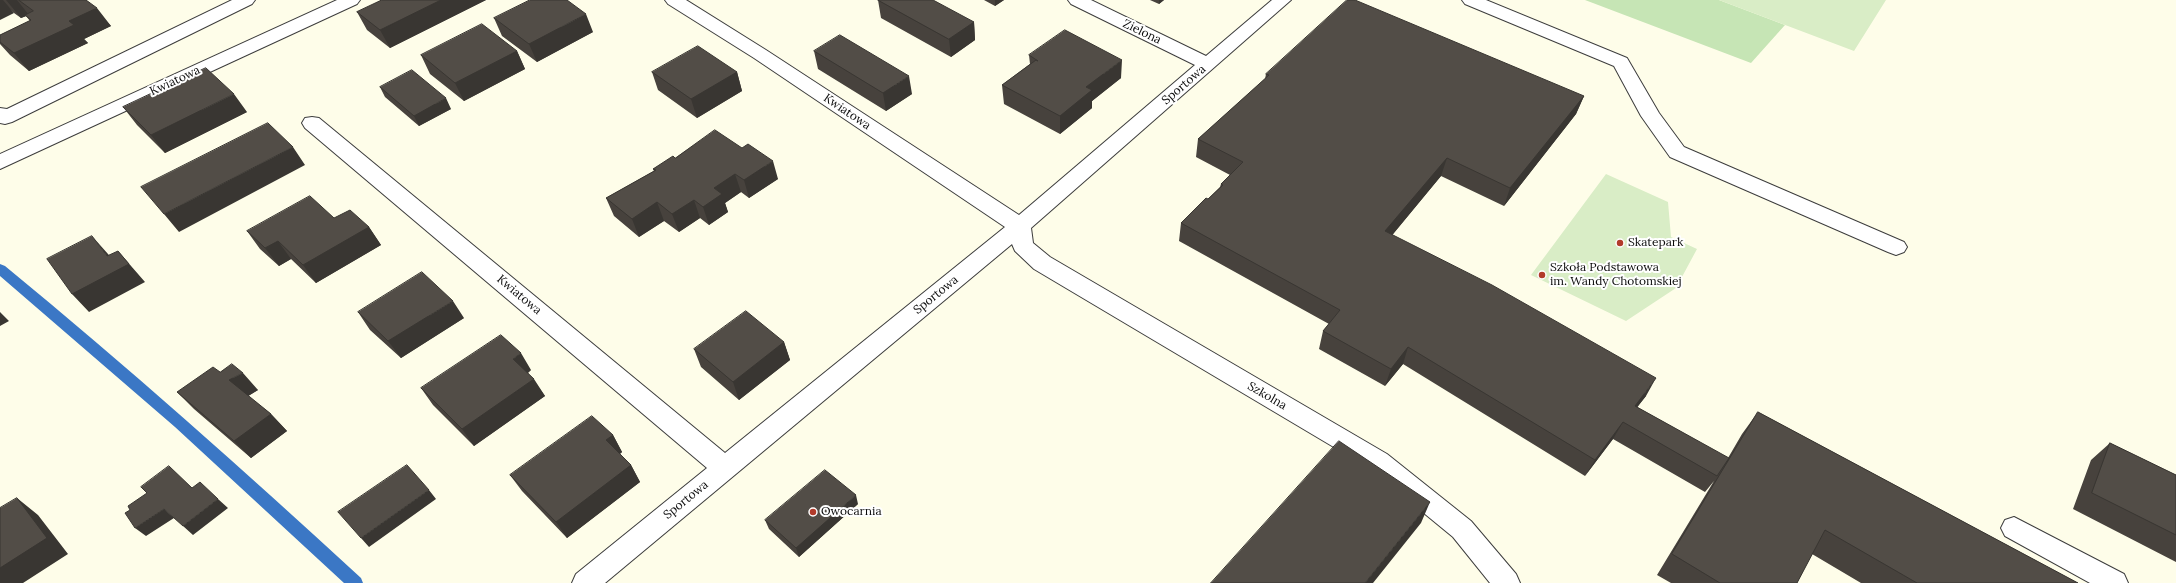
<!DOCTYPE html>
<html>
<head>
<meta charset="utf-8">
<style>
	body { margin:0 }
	canvas { display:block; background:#fefde9 }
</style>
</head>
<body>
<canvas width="2176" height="583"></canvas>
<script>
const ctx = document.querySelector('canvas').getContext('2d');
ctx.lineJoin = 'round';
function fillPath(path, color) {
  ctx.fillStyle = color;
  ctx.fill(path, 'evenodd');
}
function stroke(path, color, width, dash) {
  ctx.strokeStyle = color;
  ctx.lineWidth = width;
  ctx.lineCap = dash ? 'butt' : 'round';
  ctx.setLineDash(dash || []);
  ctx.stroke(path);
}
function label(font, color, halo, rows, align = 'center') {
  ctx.font = font + ' Lora,serif';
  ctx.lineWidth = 4;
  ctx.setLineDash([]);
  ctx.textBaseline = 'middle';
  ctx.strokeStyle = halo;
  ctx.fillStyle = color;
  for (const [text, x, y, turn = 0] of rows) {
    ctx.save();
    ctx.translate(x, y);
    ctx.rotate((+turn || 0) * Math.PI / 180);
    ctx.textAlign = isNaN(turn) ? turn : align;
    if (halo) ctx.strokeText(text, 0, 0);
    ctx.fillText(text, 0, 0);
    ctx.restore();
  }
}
fillPath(new Path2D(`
	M1585,0H1719L1785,25L1751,63Z`), '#c6e5b5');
fillPath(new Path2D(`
	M1719,0H1886L1854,51Z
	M1606,174L1668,202L1671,237L1697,249L1676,288L1626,321L1531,275Z`), '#d9edc6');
fillPath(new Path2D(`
	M0,264L5,266C127,366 245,471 361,578L363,583H344L175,427L0,276Z`), '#3b77c5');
const minor = new Path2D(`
	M232,0H255L252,4L12,122L5,124L0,123V108L7,109Z
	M337,0H360L357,4L0,169V154Z
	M665,0H686L766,50L1019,215L1195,65L1071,4L1068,0H1091L1206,56L1272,0H1291L1031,228L1033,243L1050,257L1387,454L1471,521L1516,574L1520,583H1490L1453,537L1369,468L1034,269L1015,251L1012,244L605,583H572L576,574L707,468L305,128L302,123L305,118L312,117L319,118L725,453L1005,227L754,58L668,4Z
	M1462,0H1486L1627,58L1659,113L1684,147L1904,242L1907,247L1904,252L1896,255L1888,252L1670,157L1641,116L1614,66L1465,4Z
	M2014,517L2124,574L2128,583H2090L2005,536L2001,528L2005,520Z`);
stroke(minor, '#3d3d3d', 2);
fillPath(minor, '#fff');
fillPath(new Path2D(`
	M0,0H86L111,26L84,39L88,43L29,71L10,55L0,44V35L30,21L26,16L21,18L14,13Z
	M382,0H486L390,48L367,30L357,12Z
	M878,0L974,22L975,40L951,57L881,18Z
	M984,0H1004L995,6Z
	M1150,0H1164L1159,4Z
	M494,18L593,32L537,62L502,36Z
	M517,51L525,69L464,101L430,74L421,55Z
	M814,51L912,94L886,111L818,69Z
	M1029,55L1121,78L1092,101V108L1060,134L1004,104L1002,85L1030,64Z
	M652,72H737L742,91L697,118L658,90Z
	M1266,74L1584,96L1576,114L1504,206L1441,176L1392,235L1646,396L1637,407L1728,458L1742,434L1758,412L2078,583H1861L1812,554L1797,583H1671L1657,575L1714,481L1705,492L1613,439L1585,476L1403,364L1385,386L1319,349L1323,331L1329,324L1179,241L1181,223L1208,199L1220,187L1221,184L1230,175L1196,157L1198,139L1265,79Z
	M380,87L451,109L419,126L385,97Z
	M123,107L247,112L165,153L137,125Z
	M742,148L778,179L749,198L741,192L725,203L728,212L709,225L700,218L679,232L664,221L639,237L614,216L606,198L654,171L653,169L675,158Z
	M334,218L369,227L381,245L316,283L291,259L279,266L260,249L247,231Z
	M358,312L464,318L401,358L370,330Z
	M784,342L790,360L739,400L701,367L694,349Z
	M531,370L528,373L545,396L474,446L433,405L421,388Z
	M220,372L258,390L248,396L271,414L287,431L251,458L194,409L177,392Z
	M613,435L622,452L620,454L631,465L640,482L567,538L522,491L510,475Z
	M2110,443L2176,475V562L2073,509L2091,460Z
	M858,504L799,557L769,529L765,520Z`), '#47423d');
fillPath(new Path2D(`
	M0,0H3L14,13L0,20Z
	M6,0H17L29,15L21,18Z
	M441,0H486L390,48L380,30Z
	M995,0H1004L995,6Z
	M1159,0H1164L1159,4Z
	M97,8L111,26L84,39L88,43L29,71L14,53L69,21Z
	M586,14L593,32L537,62L529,44Z
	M974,22L975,40L951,57L949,39Z
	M517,51L525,69L464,101L455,83Z
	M1122,60L1121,78L1092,101V108L1060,134V116L1086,87Z
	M737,72L742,91L697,118L691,99Z
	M909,76L912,94L886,111L883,93Z
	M234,94L247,112L165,153L151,135Z
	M1584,96L1576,114L1504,206L1510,188Z
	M446,98L451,109L419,126L414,116Z
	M293,147L305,165L179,232L164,214Z
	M1447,158L1441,176L1380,250L1385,231Z
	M773,161L778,179L749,198L744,180Z
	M735,174L741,192L725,203L728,212L709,225L703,207L714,188Z
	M694,200L700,218L679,232L672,214Z
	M657,202L664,221L639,237L632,219Z
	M369,227L381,245L316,283L303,265Z
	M92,236L108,254L119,269L118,251L145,282L89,312L72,294L107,256Z
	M278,241L291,259L279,266L265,248Z
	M453,301L464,318L401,358L388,341Z
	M0,312L9,321L0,326Z
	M784,342L790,360L739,400L733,382Z
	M1408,347L1403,364L1385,386L1391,369Z
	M521,353L531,370L523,376L513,359Z
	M243,373L258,390L245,398L229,380Z
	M1656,378L1646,396L1625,423L1635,406Z
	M534,379L545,396L474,446L462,429Z
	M271,414L287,431L251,458L234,441Z
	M1623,422L1613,439L1585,476L1595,460Z
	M613,435L622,452L616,457L606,440Z
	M631,465L640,482L567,538L556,522Z
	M429,490L436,499L369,547L361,538Z
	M856,495L858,504L799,557L796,548Z
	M17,498L38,515L68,554L23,583H0V568Z
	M218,499L228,508L193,535L183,526Z
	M1430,502L1421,523L1373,583H1365Z
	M164,509L174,518L146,536L135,528Z`), '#393632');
const building = new Path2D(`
	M19,0H86L97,8L69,21L74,25L14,53L0,42V35L31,20L25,15L33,11Z
	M382,0H441L380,30L357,12Z
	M530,0H567L586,14L529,44L494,18Z
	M878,0H933L974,22L949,39Z
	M1347,0H1355L1584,96L1510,188L1447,158L1385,231L1492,285L1656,378L1635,406L1729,458L1717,476L1623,422L1595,460L1408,347L1391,369L1323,331L1340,310L1181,223L1206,198L1208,199L1223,185L1221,184L1243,162L1198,139L1269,75L1266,74Z
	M482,24L517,51L455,83L421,55Z
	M1065,30L1122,60L1086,87L1092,90L1060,116L1002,85L1036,60L1038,61L1029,55Z
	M840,35L909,76L883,93L814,51Z
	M698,46L737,72L691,99L652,72Z
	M206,68L234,94L151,135L123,107Z
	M412,70L446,98L414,116L380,87Z
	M268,123L293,147L164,214L141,187Z
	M715,130L742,148L748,144L773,161L744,180L735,174L714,188L722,194L703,207L694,200L672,214L657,202L632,219L606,198L656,170L653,169L673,156L675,158Z
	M310,196L334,218L350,210L369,227L303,265L278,241L265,248L247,231Z
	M92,236L107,256L118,251L129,264L72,294L47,259Z
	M422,272L453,301L388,341L358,312Z
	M746,311L784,342L733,382L694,349Z
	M501,335L521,353L513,359L534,379L462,429L421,388Z
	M232,364L243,373L229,380L271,414L234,441L177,392L213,367L220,372Z
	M1758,412L2078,583H1917L1825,530L1797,583H1720L1672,554Z
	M592,416L613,435L606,440L631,465L556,522L510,475Z
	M1339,441L1430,502L1365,583H1211Z
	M2110,443L2176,475V535L2092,493Z
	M407,465L429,490L361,538L338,512Z
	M169,466L192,488L200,482L218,499L183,526L164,509L135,528L125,513L130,510L128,506L147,493L141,487Z
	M825,470L856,495L796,548L765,520Z
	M17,498L47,538L0,568V508Z`);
fillPath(building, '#524d47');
stroke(building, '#393632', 1);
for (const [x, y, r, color] of [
	[1620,243,4,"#b23b2b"],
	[1542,275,4,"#b23b2b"],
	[813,512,4,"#b23b2b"]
]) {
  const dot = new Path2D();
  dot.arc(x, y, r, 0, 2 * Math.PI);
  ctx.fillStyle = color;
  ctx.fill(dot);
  stroke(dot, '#fff', 1.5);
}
label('12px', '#0a0a0a', '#fff', [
	["Zielona",1142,32,26],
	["Kwiatowa",175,81,-25],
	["Sportowa",1184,85,-41],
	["Kwiatowa",847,112,34],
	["Kwiatowa",519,295,40],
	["Sportowa",936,295,-39],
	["Szkolna",1267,396,30],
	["Sportowa",686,500,-39]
]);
label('12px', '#0a0a0a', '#fff', [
	["Skatepark",1628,243],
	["Szkoła Podstawowa",1550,268],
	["im. Wandy Chotomskiej",1550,282],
	["Owocarnia",821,512]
], 'left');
</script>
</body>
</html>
